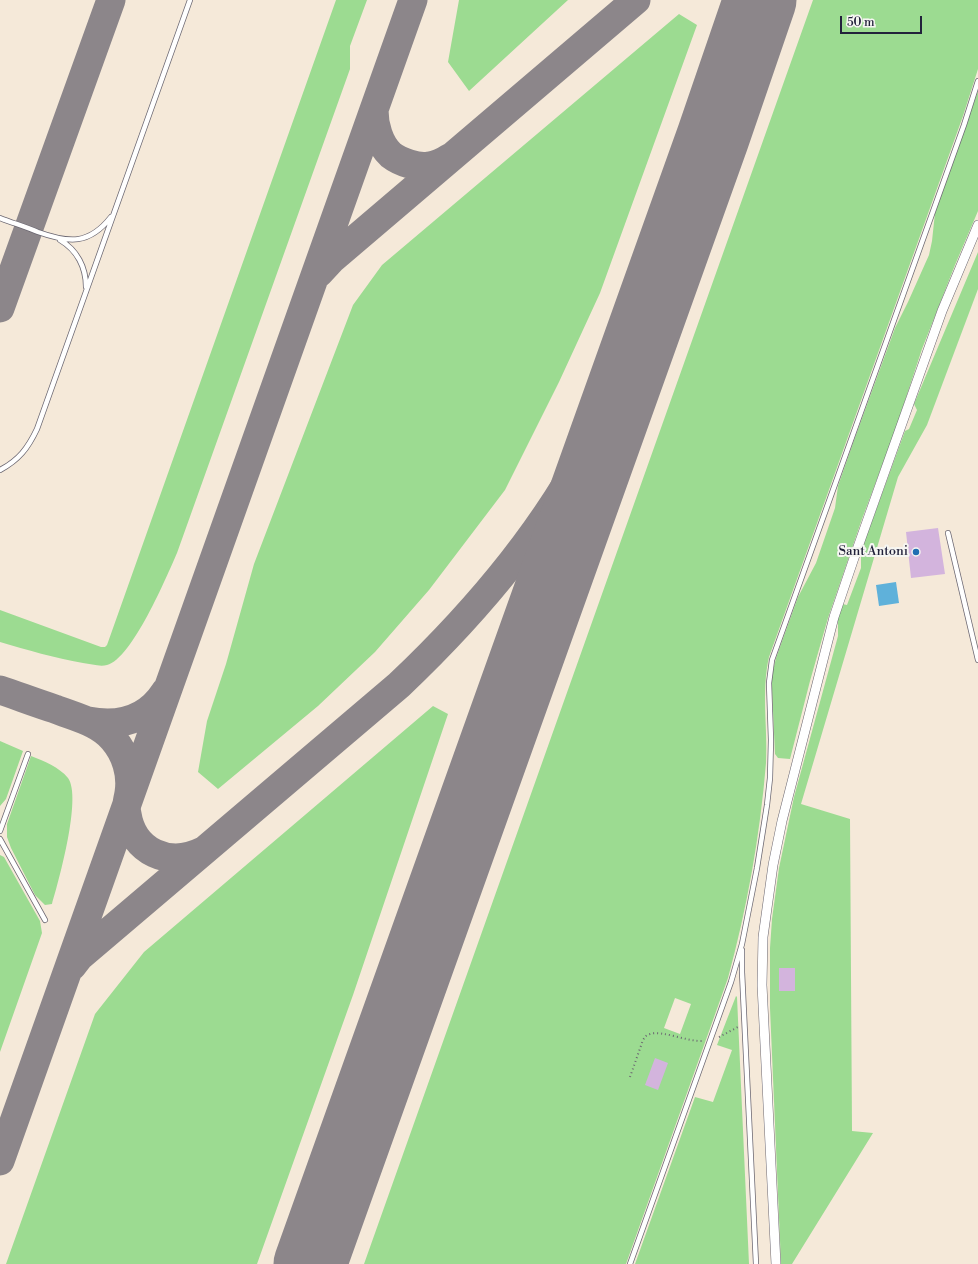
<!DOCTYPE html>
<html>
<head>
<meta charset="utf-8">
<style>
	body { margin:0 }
	#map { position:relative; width:978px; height:1264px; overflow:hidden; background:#f5e9d9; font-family:"Libre Bodoni",serif }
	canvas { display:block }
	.scale { position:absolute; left:840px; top:16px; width:82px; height:18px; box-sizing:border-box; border:2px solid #22223b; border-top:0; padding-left:5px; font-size:12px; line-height:14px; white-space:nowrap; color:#22223b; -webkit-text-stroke:3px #f6f6f2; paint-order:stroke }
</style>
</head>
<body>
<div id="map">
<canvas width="978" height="1264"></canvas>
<div class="scale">50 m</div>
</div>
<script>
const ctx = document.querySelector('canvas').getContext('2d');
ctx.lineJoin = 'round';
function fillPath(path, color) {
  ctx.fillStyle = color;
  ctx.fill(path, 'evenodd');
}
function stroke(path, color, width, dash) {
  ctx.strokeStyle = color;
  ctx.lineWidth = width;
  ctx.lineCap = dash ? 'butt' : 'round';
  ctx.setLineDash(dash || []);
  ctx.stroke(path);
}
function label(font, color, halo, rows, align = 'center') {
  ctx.font = font + ' "Libre Bodoni",serif';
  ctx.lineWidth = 4;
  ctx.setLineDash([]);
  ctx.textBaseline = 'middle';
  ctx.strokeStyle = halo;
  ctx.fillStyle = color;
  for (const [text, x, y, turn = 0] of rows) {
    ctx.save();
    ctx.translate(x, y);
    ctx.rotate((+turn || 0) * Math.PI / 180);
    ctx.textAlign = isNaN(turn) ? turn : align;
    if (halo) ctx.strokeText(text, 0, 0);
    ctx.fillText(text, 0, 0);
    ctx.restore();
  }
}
fillPath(new Path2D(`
	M336,0H367L350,46V69L177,553C167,576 132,659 107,665C100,667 91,664 83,663C55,658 27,650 0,642V610L101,647H105L107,645Z
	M459,0H568L469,91L448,62Z
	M813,0H978V69L963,116L769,657C761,692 768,728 766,763C760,836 747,908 728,978L626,1264H364ZM675,998L691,1004L680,1034L664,1028Z
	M679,14L697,25L600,293L559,382L505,490L429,590L375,652L318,706L218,789L198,772L207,721L226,664L254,564L353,305L382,265Z
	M978,91V211L955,265L922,349L895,431L862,519L828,618L810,681L790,759L778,758L775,754L772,689V675L776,658L798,597L816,563L835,508L838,486L853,443L895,328L908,302L929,255L932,241L935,213Z
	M978,252V289L927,425L898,477L801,804L850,819L852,1131L873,1133L792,1264H781L770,1008V948L772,919L779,868L794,797L838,636V619L842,604L847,605L861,568V551L905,431L909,429L917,410L914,404Z
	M433,706L448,714L353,995L257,1264H6L95,1014L144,952Z
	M0,741L23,751L6,799L0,806Z
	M31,756C44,761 59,767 68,778C82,797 59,880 52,904L45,905L35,895L11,848L7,837V824Z
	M0,855L4,857L40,921L42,933L0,1052Z
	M736,996L737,997L749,1264H635L695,1097L713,1102L732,1050L717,1045Z`), '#9cdb91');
fillPath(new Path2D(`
	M896,582L899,603L879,606L876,585Z`), '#5fb1da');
stroke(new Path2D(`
	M374,110C374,125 379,144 391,155C400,162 418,168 429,166C436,165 443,162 449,158
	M713,137L748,0
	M319,273L332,259L636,0
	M0,308L111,0
	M0,690C18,696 36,703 55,709C75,717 99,722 113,739C126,754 132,774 129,793C128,800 125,807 127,814C133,852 169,868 203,851
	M88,721C119,727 147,720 165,692
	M72,966L79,957L399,685C475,613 545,531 593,437C636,354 666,264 699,177
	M0,1161L413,0`), '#8c868a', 29);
stroke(new Path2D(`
	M310,1264L713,137L760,0`), '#8c868a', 73);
fillPath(new Path2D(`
	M938,528L945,574L911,578L906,532Z
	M779,968H795V991H779Z
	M655,1058L668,1063L658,1090L645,1085Z`), '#d3b4dd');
const lane = new Path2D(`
	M0,218C13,223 26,227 38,232C69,243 89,245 111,217
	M60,240C77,250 86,267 86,287
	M0,470C19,460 28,448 37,429L190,0
	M948,533L978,660
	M0,831L28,754
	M0,839L45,920
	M742,950V972L756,1264
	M630,1264L731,982L742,944L757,868L767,805L770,778L771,740L769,683L772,660L964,125L978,81`);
const street = new Path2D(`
	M776,1264L762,985L763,937L773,865L782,821L834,617L854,558L942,311L978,225`);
stroke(lane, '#6c6872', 6);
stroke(street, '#6c6872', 10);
stroke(new Path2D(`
	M719,1037L738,1027
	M630,1077L643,1040C645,1037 646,1035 650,1034C662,1030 688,1042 703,1041`), '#6c6872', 2, [1, 3]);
stroke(lane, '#fff', 4.5);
stroke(street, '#fff', 9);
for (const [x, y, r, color] of [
	[916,552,4,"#1f6fb2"]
]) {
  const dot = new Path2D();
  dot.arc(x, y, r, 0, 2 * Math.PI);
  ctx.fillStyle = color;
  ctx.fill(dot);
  stroke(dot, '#f6f6f2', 1.5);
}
label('13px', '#22223b', '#f6f6f2', [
	["Sant Antoni",908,552]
], 'right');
</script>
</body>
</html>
